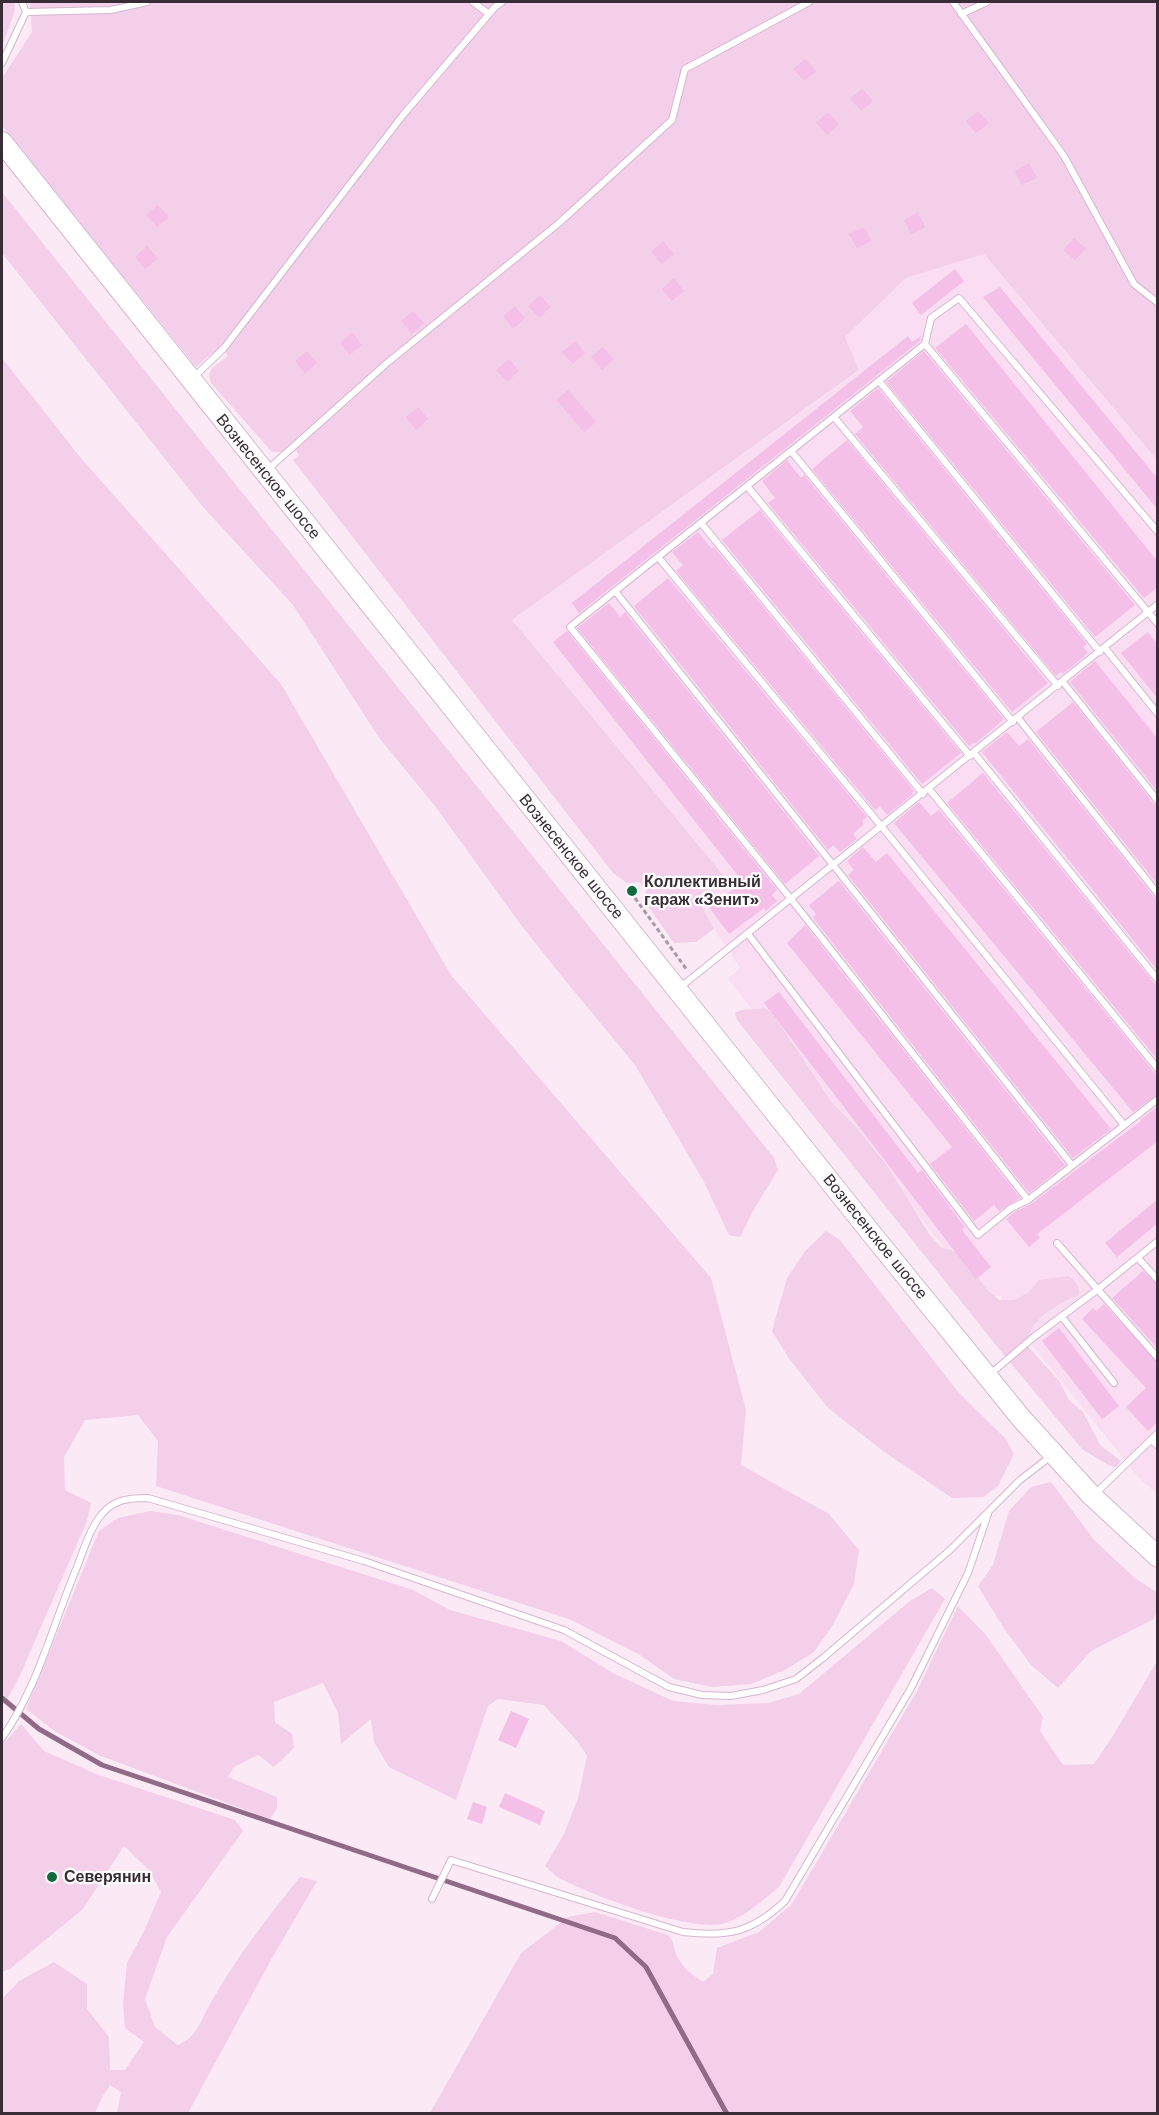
<!DOCTYPE html>
<html>
<head>
<meta charset="utf-8">
<style>
	body { margin:0 }
	#map { position:relative; width:1159px; height:2115px; overflow:hidden; background:#fbe9f6; font-family:"Work Sans",sans-serif }
	canvas { display:block }
	.frame { position:absolute; inset:0; border:3px solid #382d36; pointer-events:none }
</style>
</head>
<body>
<div id="map">
<canvas width="1159" height="2115"></canvas>
<div class="frame"></div>
</div>
<script>
const ctx = document.querySelector('canvas').getContext('2d');
ctx.lineJoin = 'round';
function fillPath(path, color) {
  ctx.fillStyle = color;
  ctx.fill(path, 'evenodd');
}
function stroke(path, color, width, dash) {
  ctx.strokeStyle = color;
  ctx.lineWidth = width;
  ctx.lineCap = dash ? 'butt' : 'round';
  ctx.setLineDash(dash || []);
  ctx.stroke(path);
}
function label(font, color, halo, rows, align = 'center') {
  ctx.font = font + ' "Work Sans",sans-serif';
  ctx.lineWidth = 4.5;
  ctx.setLineDash([]);
  ctx.textBaseline = 'middle';
  ctx.strokeStyle = halo;
  ctx.fillStyle = color;
  for (const [text, x, y, turn = 0] of rows) {
    ctx.save();
    ctx.translate(x, y);
    ctx.rotate((+turn || 0) * Math.PI / 180);
    ctx.textAlign = isNaN(turn) ? turn : align;
    if (halo) ctx.strokeText(text, 0, 0);
    ctx.fillText(text, 0, 0);
    ctx.restore();
  }
}
fillPath(new Path2D(`
	M984,254L1157,460V1494L1139,1478L1003,1309L1001,1296H983L728,979L740,968L714,929L697,896L722,874L512,620L859,371L845,337L906,278Z`), '#fadcf3');
fillPath(new Path2D(`
	M2,2H15L14,14L2,46Z
	M30,2H1157V460L984,254L906,278L845,337L859,370L512,620L723,875L697,897L714,929L696,942L674,943L645,902L646,889L639,882L627,883L613,873L293,460L299,455L291,444L281,452H272L211,383L209,375L212,368L228,356L220,347L196,367L2,126V78L32,32Z
	M2,192L774,1158L778,1170L753,1211L740,1237L729,1235L703,1180L635,1065L564,979L521,925L435,806L380,739L293,605L203,507L2,253Z
	M2,358L80,457L281,684L451,975L711,1278L746,1410L741,1465L829,1514L859,1550L854,1584L833,1625L814,1652L785,1670L751,1684L712,1687L674,1679L640,1655L569,1619L156,1486L158,1441L138,1415L85,1420L64,1457L65,1490L91,1503L87,1521L18,1680L7,1699L2,1693Z
	M764,1008L771,1012L785,1032L832,1103L854,1125L885,1163L930,1235L941,1247L956,1252L968,1263L987,1290L999,1300H1014L1028,1293L1039,1280L1069,1276C1076,1281 1079,1286 1079,1295C1064,1300 1043,1313 1034,1325C1030,1330 1029,1338 1025,1343L1060,1382L1069,1400L1083,1412L1100,1445L1121,1461L1116,1467L1108,1465L1082,1449L999,1349L737,1020L735,1013C744,1007 754,1011 764,1008Z
	M826,1231L840,1240L959,1393L1005,1438L1014,1454L998,1486L983,1497L952,1498L883,1451L828,1408L790,1360L772,1331L787,1278L805,1251Z
	M1051,1482L1094,1540L1136,1579L1158,1593L1157,1608L1154,1619L1091,1651L1058,1688L1031,1665L1003,1627L978,1586L993,1565L1009,1511L1031,1487Z
	M150,1511L178,1515L413,1590L450,1610L561,1641L613,1673L673,1701L717,1705L768,1703L799,1694L910,1601L932,1588L945,1599L779,1887C763,1900 746,1916 726,1923C693,1934 591,1895 559,1878C554,1875 550,1870 545,1866L564,1834L578,1798L587,1756L578,1742L544,1705L498,1699L488,1706L456,1800L389,1767L374,1742L371,1719L341,1744L338,1713L323,1683L274,1702L275,1722L292,1734L294,1748L274,1767L258,1755L234,1767L228,1777L277,1797V1808L270,1819L101,1756L56,1732L26,1709L99,1531L118,1518Z
	M958,1606L986,1635L1043,1717L1040,1731L1063,1765L1094,1764L1114,1734L1157,1661V2113H430L521,1953L568,1917L595,1912L668,1935C675,1942 673,1949 678,1958C684,1969 693,1975 703,1982L713,1974L717,1948L759,1932L792,1904L917,1691Z
	M21,1724L44,1751L96,1774L235,1820L243,1831L167,1937L145,1999L155,2027L178,2045C196,2038 200,2022 209,2006C234,1960 267,1918 300,1877L317,1881L272,1958L188,2113H117L121,2092L110,2085L101,2099L95,2113H2V1999L19,1981L54,1962L87,1984V2009L109,2037L110,2070H125L144,2042L125,2028L123,2004L127,1963L143,1933L161,1892L149,1870L124,1846L83,1909L10,1969L2,1972V1736L6,1741Z`), '#f3cfea');
stroke(new Path2D(`
	M2,1698L39,1729L102,1765L615,1938L646,1967L727,2114`), '#906b87', 5);
fillPath(new Path2D(`
	M805,59L816,71L804,81L793,69Z
	M862,89L873,101L861,111L850,99Z
	M978,111L989,123L976,133L966,121Z
	M828,112L839,124L827,135L816,123Z
	M1029,163L1037,178L1022,185L1015,171Z
	M158,205L169,217L157,227L146,215Z
	M918,212L925,227L911,234L904,220Z
	M864,227L871,241L857,248L849,234Z
	M1074,238L1086,248L1075,260L1063,250Z
	M663,241L674,254L662,264L651,252Z
	M147,246L158,258L145,269L135,257Z
	M955,269L964,281L921,315L912,303Z
	M674,278L684,291L672,301L662,289Z
	M1000,287L1158,479V510L983,297Z
	M540,295L551,307L539,318L528,306Z
	M515,306L525,318L513,329L503,316Z
	M413,311L424,323L412,334L401,321Z
	M966,324L1158,562V587L1144,598L931,343L935,348Z
	M352,332L362,345L350,355L340,343Z
	M908,336L912,342L921,336L920,341L579,613L572,603Z
	M575,341L585,353L573,364L562,352Z
	M603,347L614,359L602,370L591,357Z
	M307,351L317,363L305,374L295,361Z
	M924,351L1135,605L1095,637L886,382Z
	M509,359L519,371L507,382L496,370Z
	M878,388L1087,644L1083,647L1088,653L1063,674L1061,672L1056,676L855,434L863,427L850,411Z
	M568,390L596,422L584,432L556,400Z
	M418,407L428,419L416,430L406,417Z
	M847,440L1048,683L1012,712L812,469Z
	M787,460L801,478L804,475L1004,719L975,744L974,743L969,746L768,503L775,498L762,481Z
	M760,510L961,753L922,784L722,540Z
	M698,532L712,549L714,547L914,791L912,793L913,794L887,815L880,806L875,810L676,571L683,565L672,552Z
	M668,578L867,817L862,821L864,824L853,834L857,839L840,852L833,845L828,850L634,606Z
	M609,603L620,617L625,612L819,856L785,884L577,628Z
	M567,631L777,890L772,895L777,901L766,911L764,908L729,934L709,907L743,882L553,642Z
	M1148,632L1158,645V699L1121,653Z
	M1095,661L1158,739V792L1070,682Z
	M1073,702L1154,804L1158,806V885L1036,732Z
	M1007,732L1019,746L1028,739L1154,897L1158,899V971L982,752Z
	M983,773L1154,983L1158,985V1060L947,803Z
	M919,802L931,816L939,810L1154,1072L1158,1074V1094L1133,1112L894,823Z
	M863,847L876,862L887,853L1111,1129L1073,1158L848,875L854,870L847,861Z
	M839,881L1065,1165L1029,1193L813,918L816,914L809,905Z
	M805,925L1020,1198L999,1211L994,1205L974,1221L930,1164L952,1147L787,943Z
	M779,992L918,1173L922,1170L965,1227L962,1230L991,1267L976,1279L764,1003Z
	M1158,1106V1141L1037,1234L1040,1238L1029,1247L1006,1219L1014,1212L1031,1204L1141,1121L1140,1120Z
	M1158,1199V1223L1117,1257L1105,1243Z
	M1143,1271L1158,1285V1349L1112,1298Z
	M1104,1304L1158,1363V1422L1148,1431L1126,1407L1146,1388L1082,1319L1093,1308L1096,1311Z
	M1059,1328L1119,1406L1102,1419L1042,1341Z
	M511,1711L529,1719L516,1748L498,1740Z
	M505,1793L545,1811L540,1825L499,1807Z
	M473,1802L487,1807L482,1824L467,1819Z`), '#f4c0e7');
const service = new Path2D(`
	M473,2L489,14
	M953,2L1064,156L1134,284L1158,303
	M26,12L111,10L147,2
	M961,14L987,2
	M2,63L26,12L22,2
	M925,344L1158,624
	M193,378L224,348L403,115L495,7L502,2
	M879,381L1100,652
	M834,417L1058,686
	M791,451L1013,722
	M267,470L387,363L559,223L672,120L685,69L809,2
	M747,486L970,756
	M701,523L923,794
	M658,557L882,827L1124,1125
	M615,591L1072,1165
	M1105,648L1158,714
	M1063,682L1158,801
	M1018,718L1158,894
	M974,753L1158,980
	M929,789L1158,1069
	M748,934L978,1235L1011,1208L1028,1200L1158,1099
	M678,989L1158,604
	M1028,1200L791,899L570,627L925,344L931,318L959,298L1158,532
	M1057,1243L1158,1358
	M1138,1258L1158,1280
	M1062,1317L1114,1383
	M989,1375L1035,1336L1097,1290L1158,1241
	M1151,1440L1158,1446
	M1095,1494L1158,1433
	M2,1738C38,1687 53,1624 77,1567C84,1549 90,1528 102,1514C114,1499 130,1498 148,1498L364,1561L564,1630L669,1687L702,1695L731,1696L763,1690L796,1679L823,1658L950,1550L1020,1480L1051,1456
	M432,1899L451,1860L683,1932C728,1937 751,1933 785,1901L911,1688L968,1573L988,1514`);
const primary = new Path2D(`
	M2,142L871,1233L1021,1418L1092,1496L1158,1557`);
stroke(service, '#d5b7ce', 8);
stroke(primary, '#d5b7ce', 22);
stroke(new Path2D(`
	M635,898L687,970`), '#a899a4', 3, [4.5, 3]);
stroke(service, '#fff', 6);
stroke(primary, '#fff', 20);
for (const [x, y, r, color] of [
	[632,891,6,"#116a3d"],
	[52,1877,6,"#116a3d"]
]) {
  const dot = new Path2D();
  dot.arc(x, y, r, 0, 2 * Math.PI);
  ctx.fillStyle = color;
  ctx.fill(dot);
  stroke(dot, '#fcfcfc', 2);
}
label('16px', '#382d36', '#fcfcfc', [
	["Вознесенское шоссе",268,477,51],
	["Вознесенское шоссе",571,857,51],
	["Вознесенское шоссе",875,1237,51]
]);
label('bold 16px', '#382d36', '#fcfcfc', [
	["Коллективный",644,882],
	["гараж «Зенит»",644,900],
	["Северянин",64,1877]
], 'left');
</script>
</body>
</html>
